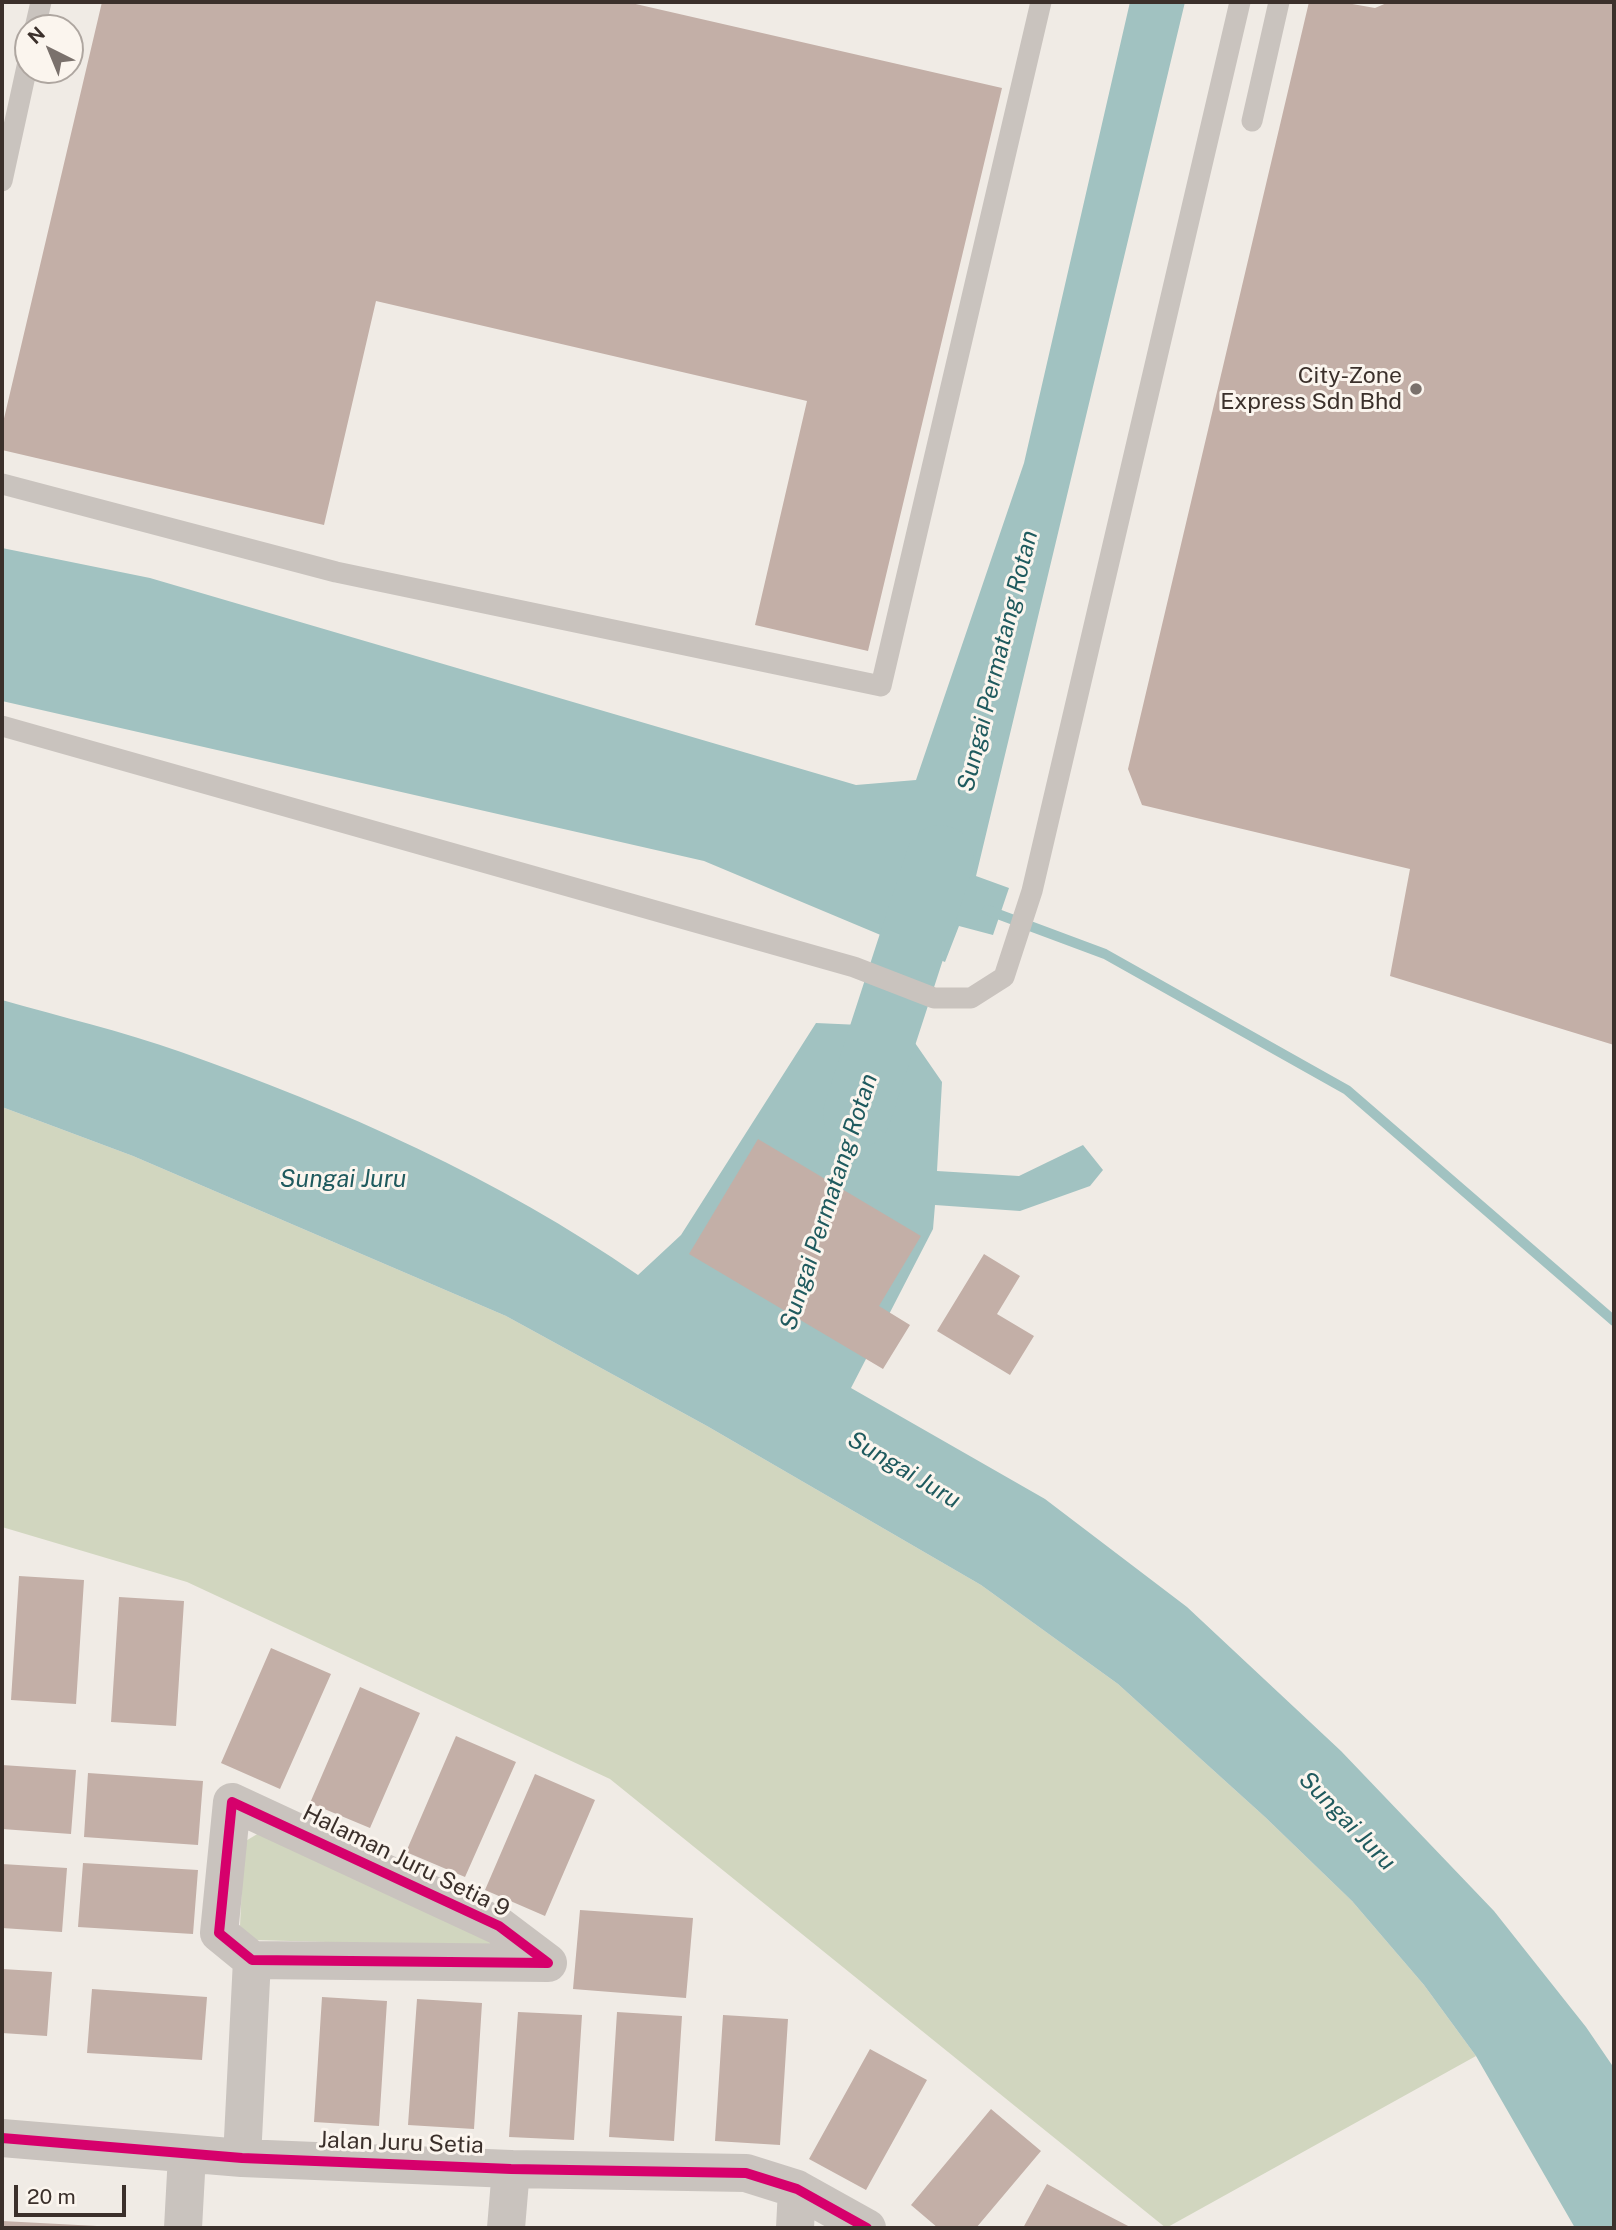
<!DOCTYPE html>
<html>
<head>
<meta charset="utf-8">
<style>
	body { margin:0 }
	#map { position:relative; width:1616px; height:2230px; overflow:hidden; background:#f0ebe5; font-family:"Public Sans",sans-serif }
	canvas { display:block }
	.frame { position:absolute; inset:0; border:4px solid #3b302b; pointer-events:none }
	.north { position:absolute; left:14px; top:14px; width:70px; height:70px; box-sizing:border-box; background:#fbf5ee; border:2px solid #aea6a0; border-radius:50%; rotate:317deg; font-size:19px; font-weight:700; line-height:28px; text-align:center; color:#3b302b }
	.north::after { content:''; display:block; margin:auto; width:24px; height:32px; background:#7a716c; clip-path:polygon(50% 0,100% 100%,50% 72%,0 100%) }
	.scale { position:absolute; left:14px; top:2185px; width:112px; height:32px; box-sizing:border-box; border:4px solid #3b302b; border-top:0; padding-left:9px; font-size:21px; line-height:24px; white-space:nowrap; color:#3b302b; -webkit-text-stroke:5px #fbf5ee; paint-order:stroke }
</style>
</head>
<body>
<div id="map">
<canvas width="1616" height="2230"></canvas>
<div class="frame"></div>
<div class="north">N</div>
<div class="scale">20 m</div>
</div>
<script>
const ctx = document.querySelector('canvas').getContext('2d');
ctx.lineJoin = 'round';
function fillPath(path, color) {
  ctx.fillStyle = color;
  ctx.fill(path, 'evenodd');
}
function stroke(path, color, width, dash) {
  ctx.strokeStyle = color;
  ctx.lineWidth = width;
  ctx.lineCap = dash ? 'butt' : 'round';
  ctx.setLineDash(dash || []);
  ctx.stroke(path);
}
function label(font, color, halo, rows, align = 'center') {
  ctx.font = font + ' "Public Sans",sans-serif';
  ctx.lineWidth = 6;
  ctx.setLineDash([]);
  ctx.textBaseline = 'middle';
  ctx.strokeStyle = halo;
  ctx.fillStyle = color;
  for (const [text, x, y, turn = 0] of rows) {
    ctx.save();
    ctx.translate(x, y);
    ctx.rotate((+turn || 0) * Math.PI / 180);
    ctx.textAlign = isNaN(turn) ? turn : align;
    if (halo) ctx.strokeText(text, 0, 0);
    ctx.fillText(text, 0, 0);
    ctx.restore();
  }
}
fillPath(new Path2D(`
	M2,1107L133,1156L506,1316L707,1426L981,1585L1118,1684L1265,1817L1352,1901L1424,1985L1476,2056L1166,2228L610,1779L187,1582L2,1527Z
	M259,1833L504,1947L254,1940L240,1926L244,1842Z`), '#d1d6bf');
fillPath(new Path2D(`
	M1130,2H1185L976,876L1009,888L993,935L959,926L945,962L704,861L2,701V548L150,578L856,785L916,780L1024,463Z
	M2,1000C61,1017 122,1031 181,1052C340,1108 500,1179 638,1275L681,1235L816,1023L904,1027L942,1082L937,1171L1019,1176L1083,1145L1103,1170L1090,1186L1020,1211L935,1205L933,1229L851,1388L1045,1499L1187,1607L1341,1751L1494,1911L1586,2027L1614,2068V2228H1575L1476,2056L1424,1985L1352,1901L1265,1817L1118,1684L981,1585L707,1426L506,1316L133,1156L2,1107Z`), '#a1c2c1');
stroke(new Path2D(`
	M987,910L1105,954L1347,1090L1614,1321`), '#a1c2c1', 10);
stroke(new Path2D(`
	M857,1114L940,859`), '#a1c2c1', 68);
fillPath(new Path2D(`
	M102,2H627L1002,88L868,651L755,625L807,401L376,301L324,525L2,450V427Z
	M1309,2H1341L1375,8L1389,2H1614V1045L1390,976L1410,869L1142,805L1128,769Z
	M758,1139L921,1236L879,1306L910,1325L883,1369L689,1254Z
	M984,1254L1020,1276L997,1314L1034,1336L1010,1375L937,1331Z
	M19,1576L84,1580L76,1704L11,1700Z
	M119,1597L184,1601L176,1726L111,1722Z
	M271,1648L331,1674L280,1789L221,1763Z
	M360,1687L420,1713L370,1828L310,1803Z
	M456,1736L516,1762L465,1877L406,1852Z
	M2,1765L76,1770L71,1834L2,1829Z
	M88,1773L203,1781L198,1845L84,1837Z
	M535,1774L595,1800L545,1916L485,1890Z
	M83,1863L198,1870L193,1934L78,1927Z
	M2,1864L67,1868L62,1932L2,1928Z
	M580,1910L693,1918L686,1998L573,1989Z
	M2,1969L52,1972L47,2036L2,2033Z
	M92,1989L207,1997L202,2060L87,2053Z
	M322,1997L387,2001L379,2126L314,2122Z
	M417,1999L482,2003L474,2129L408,2125Z
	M518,2012L582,2015L574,2140L509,2137Z
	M617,2012L682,2016L674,2141L609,2137Z
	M723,2015L788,2019L780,2145L715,2141Z
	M870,2049L927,2080L866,2190L809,2159Z
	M991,2109L1041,2151L976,2228H938L911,2205Z
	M1047,2184L1132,2228H1023Z
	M2,2221L97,2226V2228H2Z`), '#c3afa7');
stroke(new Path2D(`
	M35,28L41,2
	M1252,121L1279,2
	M2,181L28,62
	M2,484L336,572L881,686L1041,2
	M2,726L854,967L934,998H971L1004,977L1032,891L1240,2`), '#c9c3be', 21);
stroke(new Path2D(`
	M232,1802L499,1926L548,1963L252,1960L219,1933Z
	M2,2138L242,2158L511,2169L746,2173L797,2189L867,2228
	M242,2158L252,1960
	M183,2228L187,2155
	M506,2228L511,2169
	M795,2228L797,2189`), '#c9c3be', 38);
stroke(new Path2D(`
	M232,1802L499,1926L548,1963L252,1960L219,1933Z
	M2,2138L242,2158L511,2169L746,2173L797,2189L867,2228`), '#d6006c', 10);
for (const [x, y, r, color] of [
	[1416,389,7,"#7a716c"]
]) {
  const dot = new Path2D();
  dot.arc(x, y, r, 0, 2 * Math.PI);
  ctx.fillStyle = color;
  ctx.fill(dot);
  stroke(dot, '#fbf5ee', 2.5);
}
label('23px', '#3b302b', '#fbf5ee', [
	["City-Zone",1402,376],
	["Express Sdn Bhd",1402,402]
], 'right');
label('23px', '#3b302b', '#fbf5ee', [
	["Halaman Juru Setia 9",406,1861,26],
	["Jalan Juru Setia",401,2143,2]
]);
label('italic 24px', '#1f5a5e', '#fbf5ee', [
	["Sungai Permatang Rotan",998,661,-76],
	["Sungai Juru",343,1180],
	["Sungai Permatang Rotan",829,1202,-72],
	["Sungai Juru",904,1470,31],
	["Sungai Juru",1347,1821,46]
]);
</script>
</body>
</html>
